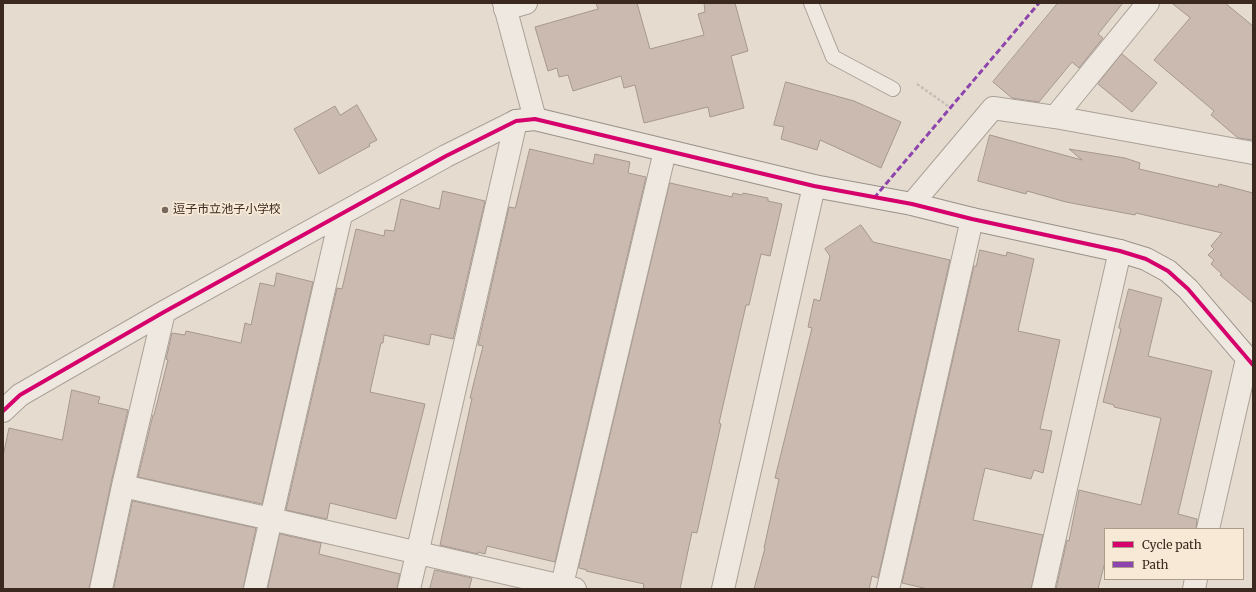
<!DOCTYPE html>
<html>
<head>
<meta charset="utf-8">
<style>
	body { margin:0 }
	#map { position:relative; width:1256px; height:592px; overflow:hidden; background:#e5dccf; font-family:Merriweather,serif }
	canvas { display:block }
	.frame { position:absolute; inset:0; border:4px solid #3b291f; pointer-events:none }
	.legend { position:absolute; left:1104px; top:528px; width:140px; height:52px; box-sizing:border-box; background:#f7e9d5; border:1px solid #ac9c8c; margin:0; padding:5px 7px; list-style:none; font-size:12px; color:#3b291f }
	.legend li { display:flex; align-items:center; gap:8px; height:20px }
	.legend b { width:20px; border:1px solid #ac9c8c }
</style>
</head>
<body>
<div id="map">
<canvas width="1256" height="592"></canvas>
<div class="frame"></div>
<ul class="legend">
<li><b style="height:5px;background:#d6006c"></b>Cycle path</li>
<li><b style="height:5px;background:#8e44ad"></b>Path</li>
</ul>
</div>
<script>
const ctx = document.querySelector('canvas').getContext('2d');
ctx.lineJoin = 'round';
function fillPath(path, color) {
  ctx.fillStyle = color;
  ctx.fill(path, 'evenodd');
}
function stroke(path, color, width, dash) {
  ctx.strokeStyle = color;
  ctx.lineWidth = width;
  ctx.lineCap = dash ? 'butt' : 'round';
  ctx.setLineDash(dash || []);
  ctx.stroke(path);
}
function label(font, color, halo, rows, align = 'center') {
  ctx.font = font + ' Merriweather,"Noto Sans JP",serif';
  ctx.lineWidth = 3.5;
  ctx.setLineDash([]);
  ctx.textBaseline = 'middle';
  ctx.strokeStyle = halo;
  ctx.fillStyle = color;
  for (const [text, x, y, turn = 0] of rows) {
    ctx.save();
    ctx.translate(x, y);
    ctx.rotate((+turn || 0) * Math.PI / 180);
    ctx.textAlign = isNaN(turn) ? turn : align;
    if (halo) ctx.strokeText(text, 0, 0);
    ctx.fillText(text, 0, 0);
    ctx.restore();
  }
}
const building = new Path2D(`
	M596,3H637L650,49L704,35L698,14L705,12L704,3H735L748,51L731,56L744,108L710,117L708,107L644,123L635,85L624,88L621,76L573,91L568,75L559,77L557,68L548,71L535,27L598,9Z
	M1058,3H1123L1098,34L1103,38L1079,68L1072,62L1039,102L1012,98L993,82Z
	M1172,3H1225L1253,26V140L1238,138L1211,115L1214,111L1154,60L1190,18Z
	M1122,54L1157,83L1132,112L1098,84Z
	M786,82L854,101L901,122L881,168L820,140L817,150L781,139L784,127L774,125Z
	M357,105L377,140L369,144L370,146L319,174L294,129L335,106L340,115Z
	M990,135L1082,160L1069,149L1125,158L1140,163L1139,169L1218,187L1219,184L1253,193V303L1220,275L1222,274L1211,264L1214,260L1208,255L1214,249L1211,246L1222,233L1136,213L1135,215L1066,202L1027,191L1026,194L978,181Z
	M530,149L593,164L595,154L630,162L628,173L646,177L555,562L487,546L485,554L478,552V554L440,545L472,398H470L483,346L478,345L509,207L515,208Z
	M670,183L732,197L733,193L742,195L743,193L768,198V201L782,204L770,256L761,254L749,305H746L719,423L721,424L697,533L692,532L680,589H643L644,584L586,571L587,570L579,568Z
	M443,191L485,201L453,339L431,334L429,345L384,335L383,343H381L370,392L425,404L396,519L330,503L327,519L286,510L337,288L342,289L356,229L384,236L385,230L394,231L401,199L439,209Z
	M861,225L873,242L950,260L878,578L872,576L869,589H754L765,548H764L779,479L775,478L812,328L808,327L814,299L820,301L830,256L825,249Z
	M980,250L1006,256L1007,252L1034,259L1018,331L1060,340L1040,429L1052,431L1043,473L1034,470L1031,479L985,468L973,520L1043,535L1031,589H928L902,583L974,266H976Z
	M277,273L313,282L262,504L138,477L153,415H154L168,360L166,359L172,333L185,335L186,331L241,343L245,323L251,325L260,283L274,286Z
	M1129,289L1162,298L1148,356L1212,371L1178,514L1197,519L1196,529H1105V562L1098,589H1056L1067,540L1069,541L1079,490L1141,505L1161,418L1114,407V405L1103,402L1121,329L1119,328Z
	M72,390L100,397L98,403L128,410L111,483L89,589H3V456L9,428L62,440Z
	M133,501L256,528L243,589H114Z
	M280,534L321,543L319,554L400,574L397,589H268Z
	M435,570L472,578L469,589H430Z`);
fillPath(building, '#cabab0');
stroke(building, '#a6978e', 1);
const lane = new Path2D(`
	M811,3L833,57L893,89`);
const street = new Path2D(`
	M504,3L535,119
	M505,9L526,3
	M1055,117L1148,3
	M912,204L993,108L1055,117L1253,153
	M3,411L20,395L164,312L446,156L516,121
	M123,486L271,519L341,215
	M1208,529L1247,359
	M101,589L123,486L164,312
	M255,589L271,519L575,589
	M409,589L516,121
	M561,589L665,151
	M723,589L814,186
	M888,589L972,219
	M1043,589L1120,251
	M1194,589L1196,579`);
const secondary = new Path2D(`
	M516,121L535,119L814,186L912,204L972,219L1120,251L1146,259L1168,271L1188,289L1253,365`);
stroke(lane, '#aba197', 16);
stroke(street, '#aba197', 24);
stroke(secondary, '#9a9188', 24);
stroke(new Path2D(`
	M917,84L951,108`), '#c6bfb7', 2.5, [3, 2]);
stroke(lane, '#eee8e1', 14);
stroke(street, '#eee8e1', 22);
stroke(secondary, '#eee8e1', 22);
stroke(new Path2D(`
	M874,198L1039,3`), '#8e44ad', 3, [6, 3]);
stroke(new Path2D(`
	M3,411L20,395L164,312L446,156L516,121L535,119L814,186L912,204L972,219L1120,251L1146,259L1168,271L1188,289L1253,365`), '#d6006c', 4);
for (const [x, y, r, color] of [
	[165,210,4,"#76685d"]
]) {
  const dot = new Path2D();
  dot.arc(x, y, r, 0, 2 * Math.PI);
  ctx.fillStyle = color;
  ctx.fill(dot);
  stroke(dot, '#f7e9d5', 1.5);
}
label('12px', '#3b291f', '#f7e9d5', [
	["逗子市立池子小学校",173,210]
], 'left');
</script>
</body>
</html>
